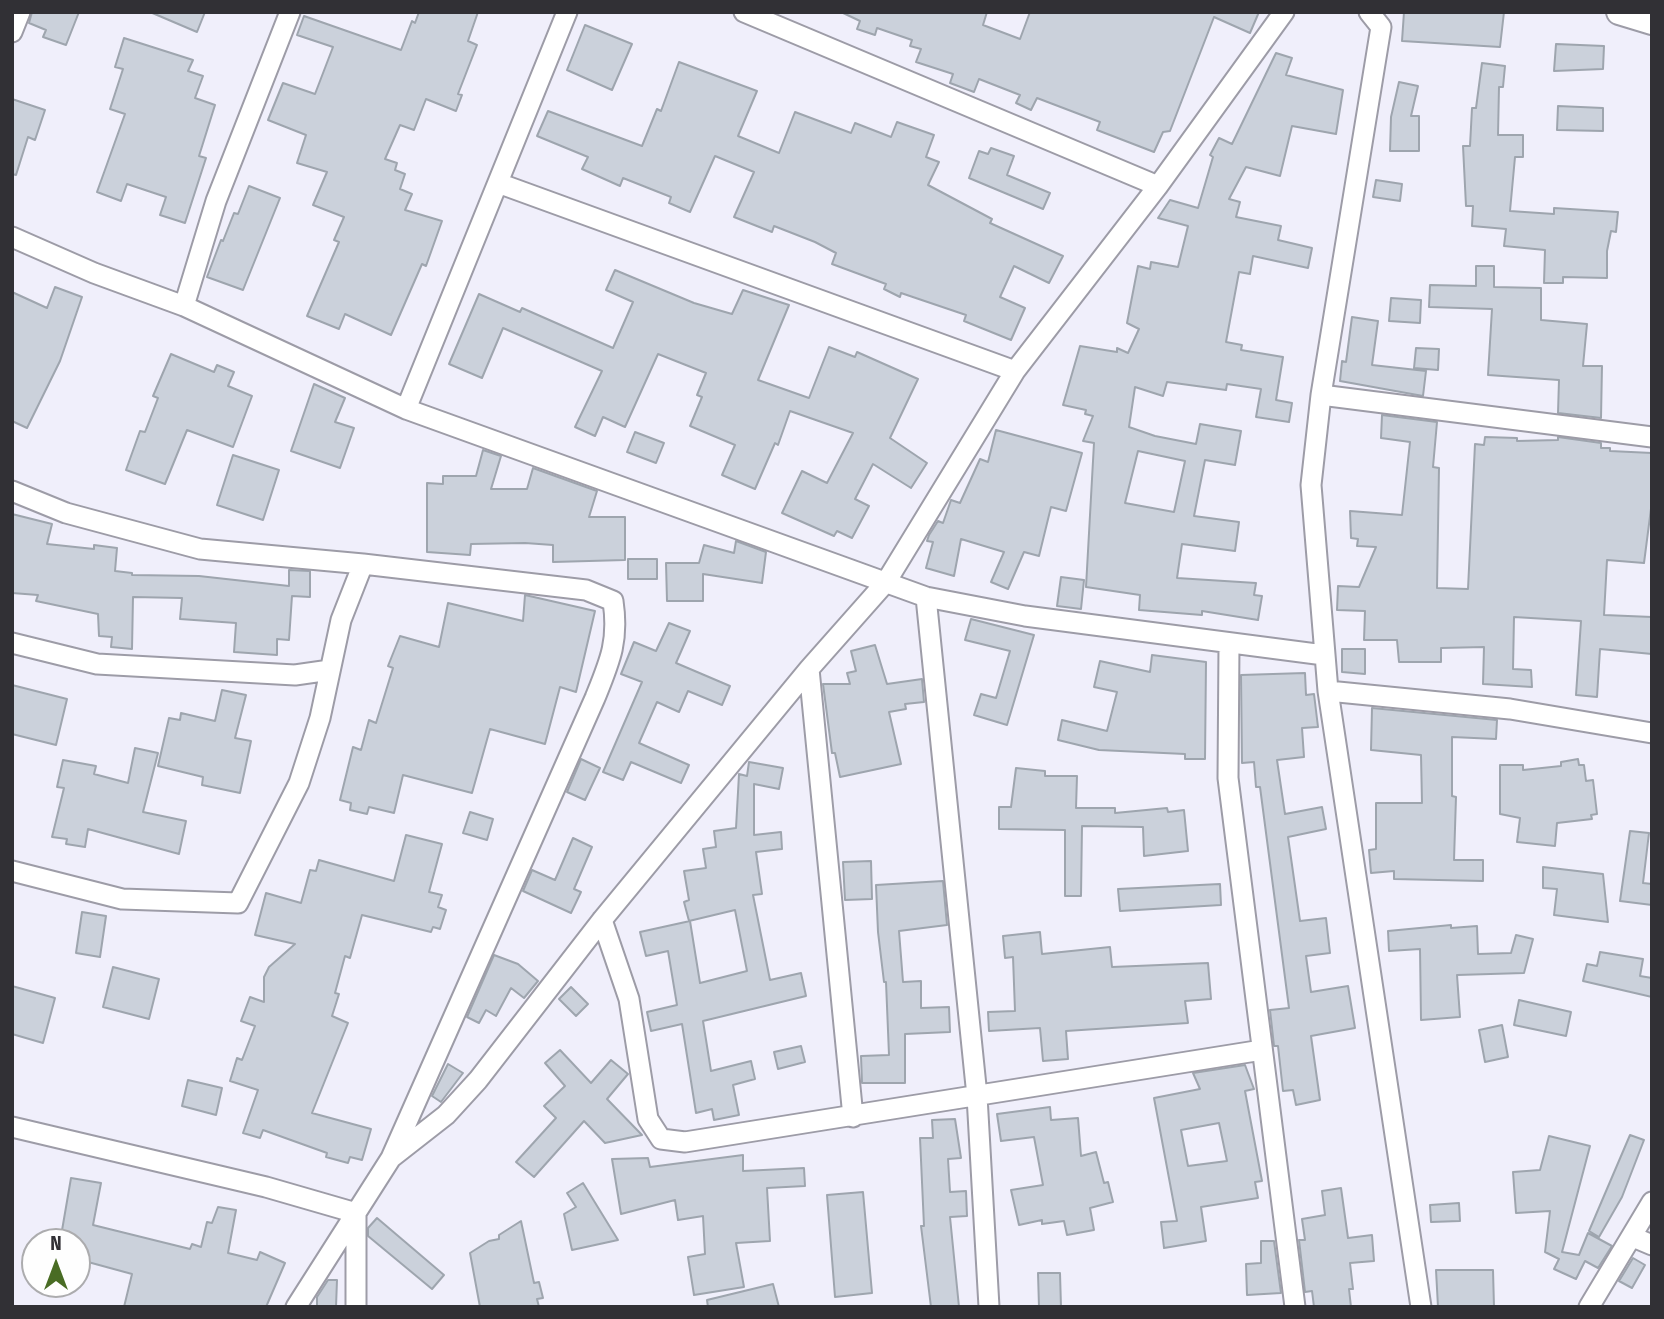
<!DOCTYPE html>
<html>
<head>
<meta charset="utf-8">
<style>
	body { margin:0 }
	#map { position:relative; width:1664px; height:1319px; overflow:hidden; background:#f0effb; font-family:"Fira Sans Condensed",sans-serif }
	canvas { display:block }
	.frame { position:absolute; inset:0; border:14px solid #313035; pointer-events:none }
	.north { position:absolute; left:21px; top:1228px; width:70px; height:70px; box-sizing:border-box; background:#fefefe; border:2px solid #acacae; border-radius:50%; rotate:0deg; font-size:19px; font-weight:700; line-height:28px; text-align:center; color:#313035 }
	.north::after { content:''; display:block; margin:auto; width:24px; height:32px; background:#496c24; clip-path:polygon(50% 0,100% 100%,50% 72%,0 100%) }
</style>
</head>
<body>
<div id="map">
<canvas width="1664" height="1319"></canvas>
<div class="frame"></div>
<div class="north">N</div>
</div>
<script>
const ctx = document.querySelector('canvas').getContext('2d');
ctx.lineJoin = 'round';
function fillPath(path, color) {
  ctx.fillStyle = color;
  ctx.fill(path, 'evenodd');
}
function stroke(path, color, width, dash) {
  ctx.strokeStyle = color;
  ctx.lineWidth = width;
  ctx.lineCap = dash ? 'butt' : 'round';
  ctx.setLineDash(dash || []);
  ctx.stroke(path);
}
const building = new Path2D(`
	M32,12H79L66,45L43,37L46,30L29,23Z
	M150,12H205L197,32Z
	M419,12H478L468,41L477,45L458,94L462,95L456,111L426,99L414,130L400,125L385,159L397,163L395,170L405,174L400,189L412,194L405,210L442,221L426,266L422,264L391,335L345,314L339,329L307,316L339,242L334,240L344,217L313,205L327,172L297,163L306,135L268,120L283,83L315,94L333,47L297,35L304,16L401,50L412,21L415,23Z
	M841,12H987L983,25L1020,39L1030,12H1259L1250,33L1214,17L1170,131L1163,132L1154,152L1097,130L1100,122L1037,98L1031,110L1016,103L1020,95L979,79L974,92L950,83L953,74L916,62L921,49L910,46L912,40L877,28L875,35L857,29L860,21Z
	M1404,12H1504L1500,47L1402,41Z
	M585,25L632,44L612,90L567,70Z
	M124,38L193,60L188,71L203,76L195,98L215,105L199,156L206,158L185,223L160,215L166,197L127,184L121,201L97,192L125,114L110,109L123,69L115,67Z
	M1556,44L1604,46L1603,69L1554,71Z
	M1276,53L1292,58L1286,75L1343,90L1336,134L1292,126L1280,176L1246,167L1229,199L1240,202L1236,217L1281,226L1278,240L1312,248L1308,268L1253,256L1250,274L1239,272L1226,342L1242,345L1241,350L1283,357L1276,400L1292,403L1289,422L1256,417L1261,389L1227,384L1226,390L1167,382L1163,396L1135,387L1129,427L1155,436L1196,444L1200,424L1241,431L1235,465L1205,460L1194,516L1239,522L1235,551L1182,544L1177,578L1256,583L1254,595L1262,596L1258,620L1202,611V615L1139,610L1140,595L1086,587L1094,443L1083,441L1093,416L1085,414L1086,410L1063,405L1080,346L1117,352V348L1128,353L1139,329L1127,323L1138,266L1150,269L1151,262L1178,267L1188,226L1158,218L1170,200L1198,208L1213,157L1210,155L1219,138L1232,144ZM1138,451L1185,461L1174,512L1125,503Z
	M679,62L757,91L738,136L779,153L795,112L851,133L855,123L891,137L897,122L934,135L926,157L939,162L928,185L992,219L990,223L1063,256L1049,283L1014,266L1000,297L1025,308L1011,340L964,321L966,315L901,293L900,297L884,289L886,284L832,264L836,253L815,242L774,226L772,232L734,217L754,172L715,156L690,212L669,203L671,197L623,178L620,186L582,169L588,157L537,136L548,111L642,146L657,109L661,111Z
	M1482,63L1505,66L1503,87H1499L1498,135H1523V157H1515L1510,211L1554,214V208L1618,212L1616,232L1611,231L1607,251V278L1563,277V283H1544L1545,250L1504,246L1506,229L1472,226L1473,206H1466L1463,146H1470L1472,108H1476Z
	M1399,82L1418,86L1411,116H1419V151H1390L1391,117Z
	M12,99L45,110L35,140L28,137L16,175L12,174Z
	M1558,106L1603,108V131L1557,130Z
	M991,148L1014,156L1007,175L1050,193L1043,209L969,178L979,151L988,154Z
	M1376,180L1402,184L1400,201L1373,197Z
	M249,186L280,198L243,290L207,277L221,240L223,241L234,213L238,214Z
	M1476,266H1494V287L1541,288V320L1587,324L1583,366H1602L1601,418L1558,413L1559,380L1488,375L1492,309L1429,307L1430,285L1476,286Z
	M615,270L694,303L732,314L743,290L789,305L758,380L809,398L829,347L855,357L857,352L918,379L890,438L927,463L911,488L873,464L855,499L869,506L852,538L837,531L834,536L782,513L802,471L827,483L853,433L790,411L778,445L775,443L755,489L722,475L735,445L690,426L702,397L697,395L706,373L658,354L625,427L603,417L595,436L575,427L602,371L503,328L482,378L449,364L479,294L520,312L522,308L613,348L633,302L606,290Z
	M55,287L82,297L60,361L27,428L12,421V292L47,308Z
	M1391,298L1421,300L1420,323L1389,321Z
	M1352,317L1378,321L1372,365L1426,371L1423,396L1340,381L1342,361L1346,362Z
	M1416,348L1439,349L1438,370L1414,368Z
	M171,354L214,372L217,365L234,372L228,386L252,396L233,447L187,430L165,484L126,470L140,431L145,432L158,398L153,396Z
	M314,384L345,398L335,422L354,428L340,468L291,451Z
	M1382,415L1437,422L1433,467L1439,468L1437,588L1468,589L1475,444L1484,445L1485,437L1517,438V441L1558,440V437L1601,443V448H1610V451L1652,453V501L1644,563L1607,560L1604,615L1652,617V654L1600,649L1597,697L1576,695L1581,621L1514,617L1513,669L1531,670L1532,687L1483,684L1484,647L1441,648V662H1399L1397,640H1364L1365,611L1337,610L1338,586L1359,587L1376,547L1357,546L1358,539L1351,538L1350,511L1402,515L1410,442L1381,438Z
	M996,430L1082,453L1066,511L1051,507L1039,556L1024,552L1008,589L991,582L1004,552L961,539L954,576L926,568L933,542L927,541L929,535L938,521L943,523L951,500L960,503L980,459L988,462Z
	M635,432L664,443L656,463L627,452Z
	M483,450L501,456L491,489H527L533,468L597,491L589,517H625V560L553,562V545L525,543L471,544L470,555L427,552V483L443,484V476H476Z
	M233,455L279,470L263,520L217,505Z
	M12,514L52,524L47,544L94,549V545L117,548L115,571L132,573V575L199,576L289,586V570L310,571V597L292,596L289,640L277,639V655L234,652L236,623L180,619L182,598L133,597L132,649L111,647L112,637L99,636L98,614L36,601L38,595L12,593Z
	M736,541L766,552L762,583L703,574V601H667L666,563H699L704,545L734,553Z
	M628,559H657V579H628Z
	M1061,577L1084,580L1081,609L1057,606Z
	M525,595L595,611L576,692L560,687L545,744L490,729L472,793L403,775L394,813L369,807L367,814L350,810L351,803L340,800L353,747L361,750L369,720L376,723L393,668L388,666L400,636L439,647L448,603L523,621Z
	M971,619L1034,635L1007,725L974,715L981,694L996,698L1010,651L965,640Z
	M669,623L690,631L676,663L730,686L722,705L688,691L679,712L657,702L639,743L689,765L681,783L631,762L623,780L603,772L642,682L621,674L634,642L656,651Z
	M875,645L887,684L922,679L924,702L905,704L906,709L889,712L901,764L840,777L835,753H832L823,684H850L847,673L856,671L851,651Z
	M1342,649H1365V674L1342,672Z
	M1152,655L1206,662L1205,759H1185V754L1099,750L1058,740L1062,720L1107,731L1117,692L1094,687L1100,661L1150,672Z
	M1305,673L1306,695L1314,694L1318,727L1302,728L1304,757L1277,760L1285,814L1322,807L1326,829L1288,837L1300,921L1326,918L1330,953L1306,956L1311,992L1348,986L1355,1028L1311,1036L1320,1100L1296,1105L1293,1090L1283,1091L1278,1046H1274L1270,1010L1289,1008L1260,787H1256L1254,762L1242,763L1241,675Z
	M12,685L67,699L56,745L12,734Z
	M222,690L246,695L235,738L251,741L240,793L202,785L203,777L158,766L169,718L180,720L181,713L215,721Z
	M1372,708L1497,720L1496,739L1452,737V796L1456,797L1454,860H1483V881L1394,879V871L1371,873L1369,850L1376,849V803H1422L1421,755L1371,750Z
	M135,748L158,753L143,812L186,821L179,854L88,829L85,847L66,844L67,839L52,837L64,788L57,787L63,760L96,766L94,774L128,783Z
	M581,759L600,768L585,800L567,792Z
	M1578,759L1579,765H1584L1586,781L1593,780L1597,814L1591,815L1592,819L1557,823L1555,846L1517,842L1520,818L1500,814V765H1523V770L1561,766V762Z
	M749,762L783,768L779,789L754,784V835L781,832L782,849L756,852L762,894L753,895L770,980L801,973L806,996L703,1021L711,1071L751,1061L755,1079L733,1085L739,1115L714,1120L712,1109L696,1113L682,1024L651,1031L647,1012L677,1005L668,951L646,956L640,932L690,921L700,983L747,971L735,910L689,921L684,902L689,900L684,871L706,868L703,849L716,847L714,831L736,828L739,774L747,776Z
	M1016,768L1045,771V776H1077L1076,808H1115V813L1167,808L1168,812L1184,810L1188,851L1144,856L1143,827L1082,826L1081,896H1065V830L999,829V807H1011Z
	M470,812L493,819L487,840L463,833Z
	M1630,831L1649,833L1643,883L1652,884V905L1620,901Z
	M406,835L442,844L429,892L442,895L438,907L446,910L440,929L433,927L431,932L362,915L350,958L345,956L335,993L339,994L332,1016L348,1023L312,1113L371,1129L362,1160L350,1157L348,1163L326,1157L327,1153L263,1130L260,1138L243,1133L258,1090L230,1081L237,1058L242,1060L255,1026L241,1021L250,997L264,1002V977L269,967L295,944L255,935L266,893L301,903L310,870L316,871L319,860L394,881Z
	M573,838L592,847L574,889L581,892L571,913L523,891L532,870L555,880Z
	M871,861L872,899L845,900L843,862Z
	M1543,867L1603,874L1608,922L1554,915L1557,889L1543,888Z
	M943,881L947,925L899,931L903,982L921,981V1008L949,1007L950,1032L905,1034V1083H862L861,1056L889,1055L886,982H884L878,932L876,885Z
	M1220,884L1221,905L1120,911L1118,889Z
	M82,912L106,916L100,957L76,953Z
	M1451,925V928L1477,926L1478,954L1511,953L1516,935L1533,939L1524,973L1457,975L1460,1017L1421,1020L1420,949L1389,951L1388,931Z
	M1040,932L1042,954L1110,947L1112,967L1208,963L1211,999L1185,1001L1188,1023L1066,1031L1068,1059L1043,1061L1040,1028L989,1031L988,1012L1015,1011L1013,957L1005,958L1003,936Z
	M1600,952L1643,959L1640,976L1652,978V997L1583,981L1587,964L1597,966Z
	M494,955L518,964L538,981L524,998L511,988L496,1016L486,1010L479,1023L467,1017Z
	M113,967L159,979L149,1019L103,1007Z
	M12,986L55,998L43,1043L12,1034Z
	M571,987L588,1004L576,1016L559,999Z
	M1519,1000L1571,1012L1566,1036L1514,1025Z
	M1502,1025L1508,1057L1485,1062L1479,1030Z
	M801,1046L805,1062L778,1069L774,1052Z
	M560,1050L591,1083L611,1060L628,1074L607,1099L642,1135L605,1143L584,1121L534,1177L516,1162L556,1118L544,1106L565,1086L545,1063Z
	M448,1064L463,1073L441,1102L432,1096Z
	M1245,1065L1254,1089L1245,1091L1262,1181L1255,1182L1258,1198L1201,1207L1206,1241L1164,1248L1161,1222L1177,1221L1154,1098L1200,1089L1193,1073ZM1219,1123L1227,1161L1188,1166L1181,1130Z
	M188,1080L222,1088L216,1115L182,1106Z
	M1050,1107L1051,1120L1078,1118L1081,1156L1096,1152L1104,1183L1108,1182L1113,1202L1090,1208L1094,1230L1067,1235L1064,1221L1042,1224V1220L1019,1225L1011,1190L1043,1185L1034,1137L1001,1141L997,1114Z
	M955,1119L961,1158L948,1159L950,1192L966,1191L967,1216L950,1217L959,1307H931L921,1226H924L920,1138H933L932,1120Z
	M1630,1135L1644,1140L1622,1197L1599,1237L1589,1231Z
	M1549,1136L1590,1146L1562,1252L1579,1255L1588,1233L1612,1246L1598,1268L1585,1261L1576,1279L1554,1269L1559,1259L1545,1252L1550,1211L1516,1213L1513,1172L1540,1170Z
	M743,1155V1171L804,1168L805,1186L767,1188L770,1241L736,1243L744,1287L694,1295L688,1257L705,1254L703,1216L678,1220L675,1200L621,1214L612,1159L648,1158L650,1167Z
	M71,1178L101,1183L93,1225L190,1249L192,1244L201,1247L207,1222L212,1223L218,1207L236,1210L228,1253L257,1260L260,1252L285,1263L266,1307H124L132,1274L77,1259V1242H60Z
	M583,1183L618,1240L572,1250L564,1214L576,1207L567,1193Z
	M1341,1188L1348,1238L1372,1235L1374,1261L1350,1263L1353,1289H1349L1351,1307H1314L1312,1291L1305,1292L1299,1240H1305L1302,1219L1325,1215L1322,1191Z
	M863,1192L872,1293L835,1297L827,1195Z
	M1459,1203L1460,1221L1431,1222L1430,1205Z
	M377,1218L444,1275L432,1289L368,1236V1228Z
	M521,1221L534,1283L539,1282L543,1298L537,1299L539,1307H480L470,1253L489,1241L499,1239V1235Z
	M1261,1241H1274L1281,1293L1247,1295L1246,1264L1261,1263Z
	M1633,1258L1645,1265L1632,1288L1619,1281Z
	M1436,1270H1493L1494,1307H1438Z
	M1038,1273H1060L1061,1307H1039Z
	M328,1280H337L336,1307H317V1297Z
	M773,1284L779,1307H708L707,1300Z`);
fillPath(building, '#cbd1db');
stroke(building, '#9ea5ae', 2);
const minor = new Path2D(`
	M744,12L1158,186
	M1369,12L1381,27L1321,395L1311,485L1328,691L1421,1307
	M12,32L20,12
	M498,183L1015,371
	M12,237L94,273L184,306L406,409L926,597L1025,616L1324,655
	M184,306L216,201L290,12
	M1321,395L1652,437
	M406,409L567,12
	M12,491L66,513L200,549L363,564L341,620L320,718L299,783L238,903L122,899L12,871
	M363,564L586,590L613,601C619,641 610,661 595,698L391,1158
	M926,597L977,1096L989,1307
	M12,643L97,664L295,675L330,670
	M1229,645L1228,778L1295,1307
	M809,669L853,1117
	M1328,691L1510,709L1652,733
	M602,920L629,999L648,1119L661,1139L685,1142L1262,1050
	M12,1127L266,1187L356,1213V1307
	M1633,1237L1652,1245
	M296,1307L391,1158L446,1115L478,1080L602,920L809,669L886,582L1015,371L1158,186L1284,12
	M1589,1307L1652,1202`);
const tertiary = new Path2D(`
	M1619,12L1652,22`);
stroke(minor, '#9d9ca7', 23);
stroke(tertiary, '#9d9ca7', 28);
stroke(minor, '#fff', 19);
stroke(tertiary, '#fff', 24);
</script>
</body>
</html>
